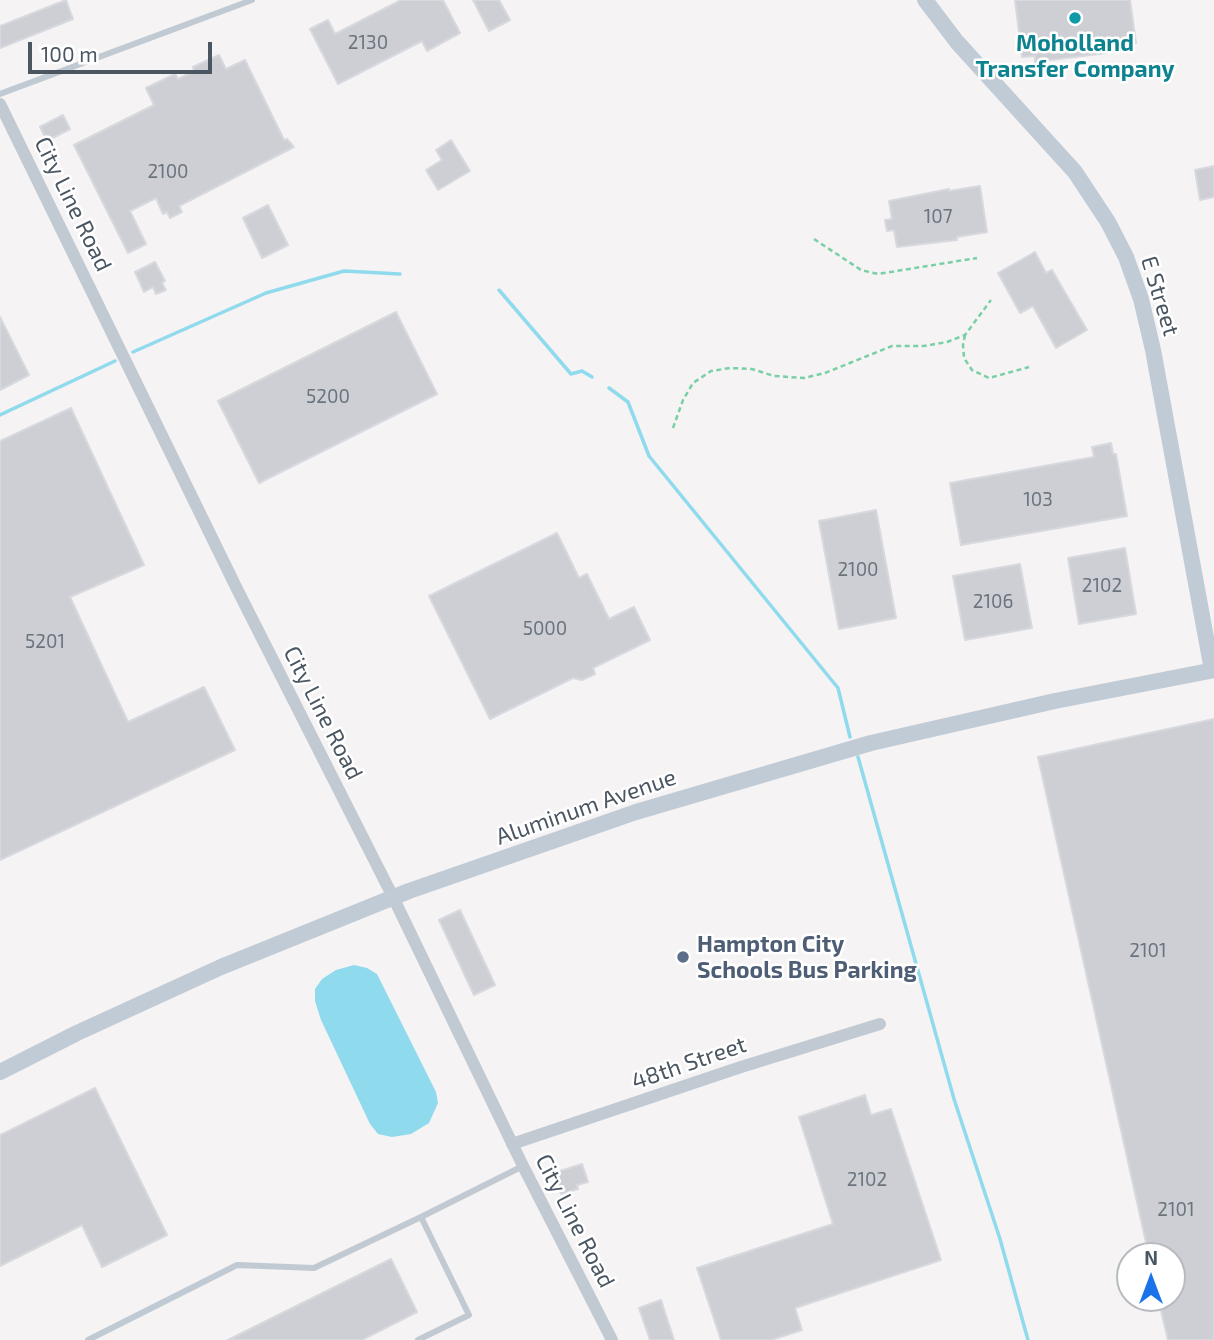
<!DOCTYPE html>
<html>
<head>
<meta charset="utf-8">
<style>
  body { margin:0 }
  #map { position:relative; width:1214px; height:1340px; overflow:hidden; background:#f5f3f3; font-family:"Exo 2",sans-serif }
  canvas { display:block }
  .north { position:absolute; left:1116px; top:1242px; width:70px; height:70px; box-sizing:border-box; background:#fff; border:2px solid #b7bbc0; border-radius:50%; rotate:0deg; font-size:19px; font-weight:700; line-height:28px; text-align:center; color:#4a5661 }
  .north::after { content:''; display:block; margin:auto; width:24px; height:32px; background:#1a73e8; clip-path:polygon(50% 0,100% 100%,50% 72%,0 100%) }
  .scale { position:absolute; left:28px; top:42px; width:184px; height:32px; box-sizing:border-box; border:4px solid #4a5661; border-top:0; padding-left:9px; font-size:21px; line-height:24px; white-space:nowrap; color:#4a5661; -webkit-text-stroke:5px #fff; paint-order:stroke }
</style>
</head>
<body>
<div id="map">
<canvas width="1214" height="1340"></canvas>
<div class="north">N</div>
<div class="scale">100 m</div>
</div>
<script>
const ctx = document.querySelector('canvas').getContext('2d');
ctx.lineJoin = 'round';
function paint(path, color) { ctx.fillStyle = color; ctx.fill(path, 'evenodd'); }
const toPath = rows => new Path2D(rows.map(r => 'M' + r).join(''));
function strokePath(path, color, width, dash) { ctx.strokeStyle = color; ctx.lineWidth = width; ctx.lineCap = dash ? 'butt' : 'round'; ctx.setLineDash(dash || []); ctx.stroke(path); }
function drawText(font, color, halo, rows, align = 'center') {
  ctx.font = font + ' "Exo 2",sans-serif'; ctx.lineWidth = 5; ctx.setLineDash([]); ctx.textBaseline = 'middle'; ctx.strokeStyle = halo; ctx.fillStyle = color; for (const [text, x, y, turn = 0] of rows) {
    ctx.save(); ctx.translate(x, y); ctx.rotate((+turn || 0) * Math.PI / 180); ctx.textAlign = isNaN(turn) ? turn : align; if (halo) ctx.strokeText(text, 0, 0); ctx.fillText(text, 0, 0); ctx.restore();
  }
}
paint(toPath([
  [354,965,367,968,377,974,436,1092,438,1103,429,1123,411,1134,392,1137,378,1134,370,1124,321,1020,315,1001,315,989,322,979,336,970]
]), '#90daee');
strokePath(toPath([
  [499,290,571,374,582,371,592,377],
  [133,352,266,293,344,271,400,274],
  [609,388,628,402,649,456,838,688,850,737],
  [0,415,115,361],
  [858,757,954,1099,1000,1239,1028,1340]
]), '#90daee', 3.5);
const building = toPath([
  [66,0,73,19,0,48,0,26,66,0],
  [401,0,443,0,460,33,427,51,422,41,338,84,310,29,328,20,335,34,401,0],
  [473,0,499,0,510,20,489,31,473,0],
  [1015,0,1130,0,1136,43,1106,47,1106,53,1035,62,1035,56,1022,57,1015,0],
  [219,55,226,69,245,60,284,140,287,139,294,147,179,206,182,212,170,218,167,212,163,214,156,198,130,211,146,244,128,253,74,145,154,105,146,88,175,74,178,79,194,71,193,67,219,55],
  [63,115,70,129,47,141,40,127,63,115],
  [451,140,470,171,438,190,426,170,442,160,436,150,451,140],
  [1214,166,1214,197,1200,200,1195,170,1214,166],
  [980,186,987,232,957,237,957,240,897,247,894,230,887,231,885,220,892,219,889,201,949,189,949,191,980,186],
  [268,205,288,245,262,258,243,218,268,205],
  [1035,252,1046,273,1052,270,1087,330,1056,348,1033,306,1020,313,998,273,1035,252],
  [155,262,165,281,162,283,166,290,156,294,153,287,144,292,135,272,155,262],
  [396,312,437,394,259,483,218,401,396,312],
  [0,317,29,375,0,390,0,317],
  [71,408,144,565,70,597,128,722,204,687,235,750,0,860,0,441,71,408],
  [1111,443,1113,454,1116,454,1127,516,961,545,950,483,1094,457,1092,447,1111,443],
  [876,510,896,618,839,629,819,521,876,510],
  [557,533,579,578,587,574,609,619,634,607,650,640,593,668,595,674,582,680,573,678,490,719,429,596,557,533],
  [1125,548,1136,614,1079,624,1068,558,1125,548],
  [1020,564,1032,628,965,640,953,576,1020,564],
  [1214,719,1214,1340,1168,1340,1158,1298,1172,1298,1172,1256,1149,1256,1038,757,1214,719],
  [460,910,495,985,474,995,439,920,460,910],
  [95,1088,167,1235,102,1267,82,1225,0,1266,0,1135,95,1088],
  [865,1095,871,1115,891,1109,941,1260,795,1308,802,1330,771,1340,721,1340,697,1268,833,1224,799,1117,865,1095],
  [582,1164,588,1182,577,1185,578,1189,561,1194,554,1173,582,1164],
  [391,1259,417,1312,362,1340,228,1340,391,1259],
  [661,1300,674,1340,650,1340,639,1308,661,1300]
]);
paint(building, '#cdcfd5');
strokePath(building, '#d7d9de', 2);
strokePath(toPath([
  [814,239,861,270,878,274,977,258],
  [965,335,963,345,964,358,972,370,989,378,1029,367],
  [673,428,683,400,693,383,711,371,730,368,752,369,774,376,804,378,825,373,892,346,924,346,947,342,965,335,991,300]
]), '#7ad0a6', 2.5, [5, 3.5]);
strokePath(toPath([
  [0,94,252,0],
  [421,1217,523,1166],
  [88,1340,237,1265,314,1268,421,1217,469,1315,418,1340]
]), '#c1cad2', 6);
strokePath(toPath([
  [0,104,237,589,393,897,523,1166,612,1340],
  [512,1144,741,1067,880,1024]
]), '#c1cad2', 12);
strokePath(toPath([
  [925,0,957,42,1075,172,1108,222,1126,257,1141,299,1153,350,1212,670],
  [0,1072,77,1033,221,967,409,891,636,812,871,743,1055,701,1214,670]
]), '#c1cbd6', 16);
for (const [x, y, r, color] of [
  [1075,18,7,"#0f9aa8"],
  [683,957,7,"#5c6f8a"]
]) { const dot = new Path2D(); dot.arc(x, y, r, 0, 2 * Math.PI); ctx.fillStyle = color; ctx.fill(dot); strokePath(dot, '#fff', 2.5); }
drawText('19px', '#6b747e', null, [
  ["2130",368,43],
  ["2100",168,172],
  ["107",938,217],
  ["5200",328,397],
  ["103",1038,500],
  ["2100",858,570],
  ["2102",1102,586],
  ["2106",993,602],
  ["5000",545,629],
  ["5201",45,642],
  ["2101",1148,951],
  ["2102",867,1180],
  ["2101",1176,1210]
]);
drawText('bold 23px', '#0d838f', '#fff', [
  ["Moholland",1075,43],
  ["Transfer Company",1075,69]
]);
drawText('23px', '#4a5661', '#fff', [
  ["City Line Road",73,204,64],
  ["E Street",1160,296,73],
  ["City Line Road",323,713,63],
  ["Aluminum Avenue",586,807,-19],
  ["48th Street",689,1063,-19],
  ["City Line Road",575,1221,63]
]);
drawText('bold 23px', '#4e5e75', '#fff', [
  ["Hampton City",697,944],
  ["Schools Bus Parking",697,970]
], 'left');
</script>
</body>
</html>
